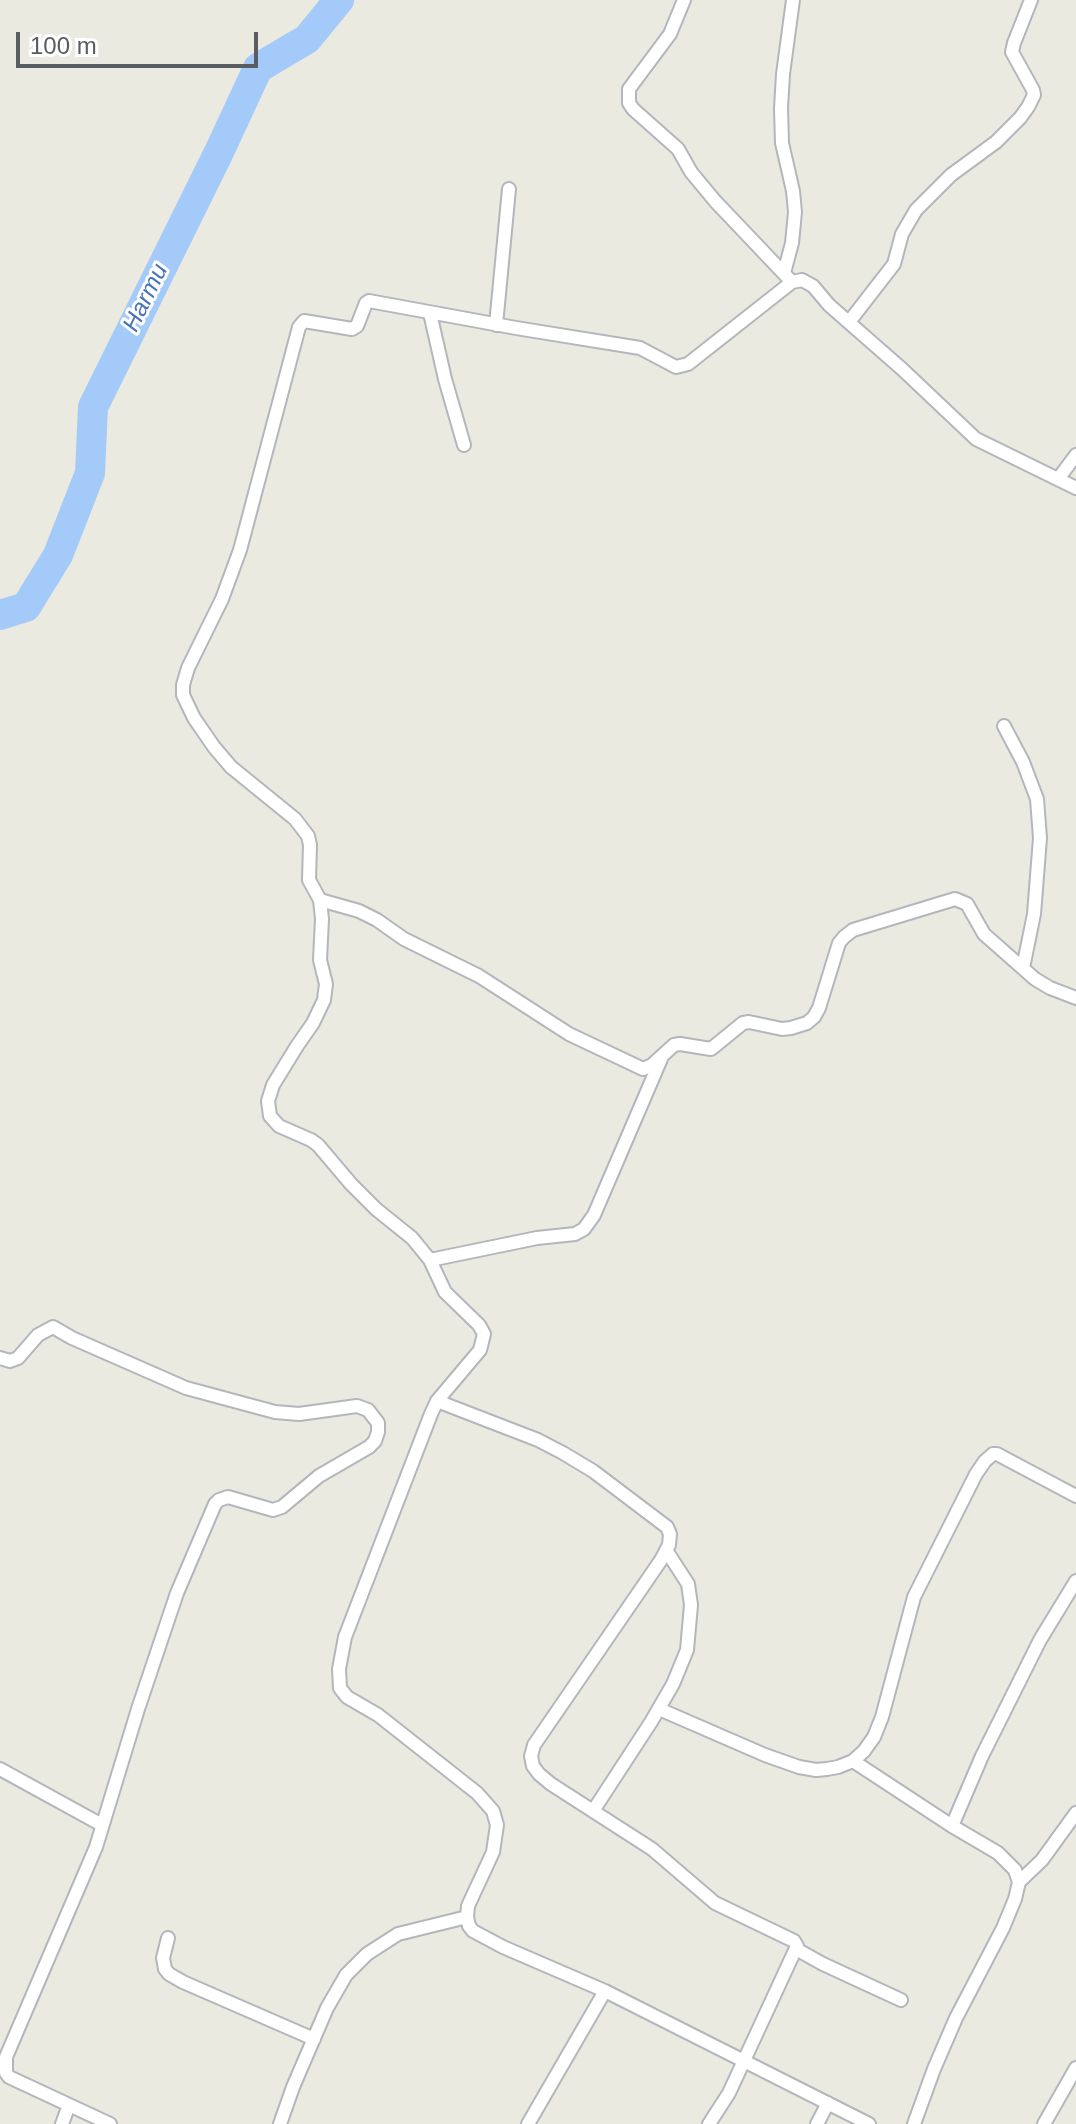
<!DOCTYPE html>
<html>
<head>
<meta charset="utf-8">
<style>
  body { margin:0 }
  #map { position:relative; width:1076px; height:2124px; overflow:hidden; background:#ebeae1; font-family:Arial,sans-serif }
  canvas { display:block }
  .scale { position:absolute; left:16px; top:32px; width:242px; height:36px; box-sizing:border-box; border:4px solid #595c61; border-top:0; padding-left:10px; font-size:24px; line-height:28px; white-space:nowrap; color:#595c61; -webkit-text-stroke:6px #fff; paint-order:stroke }
</style>
</head>
<body>
<div id="map">
<canvas width="1076" height="2124"></canvas>
<div class="scale">100 m</div>
</div>
<script>
const ctx = document.querySelector('canvas').getContext('2d');
ctx.lineJoin = 'round';
const toPath = rows => new Path2D(rows.map(r => 'M' + r).join(''));
function strokePath(path, color, width, dash) { ctx.strokeStyle = color; ctx.lineWidth = width; ctx.lineCap = dash ? 'butt' : 'round'; ctx.setLineDash(dash || []); ctx.stroke(path); }
function drawText(font, color, halo, rows, align = 'center') {
  ctx.font = font + ' Arial,sans-serif'; ctx.lineWidth = 6; ctx.setLineDash([]); ctx.textBaseline = 'middle'; ctx.strokeStyle = halo; ctx.fillStyle = color; for (const [text, x, y, turn = 0] of rows) {
    ctx.save(); ctx.translate(x, y); ctx.rotate((+turn || 0) * Math.PI / 180); ctx.textAlign = isNaN(turn) ? turn : align; if (halo) ctx.strokeText(text, 0, 0); ctx.fillText(text, 0, 0); ctx.restore();
  }
}
strokePath(toPath([
  [0,615,26,607,58,555,90,473,93,407,219,152,258,68,307,39,339,0]
]), '#a3caf9', 30);
const minor = toPath([
  [684,0,670,34,629,89,629,103,633,109,678,149,691,172,715,201,792,282],
  [784,273,792,243,795,212,793,191,782,143,781,108,783,74,793,0],
  [430,313,445,379,464,445],
  [849,322,894,264,902,234,916,210,951,175,996,142,1020,118,1028,107,1034,95,1033,90,1012,52,1014,43,1031,0],
  [496,325,509,189],
  [1058,479,1076,455],
  [1004,726,1023,762,1037,799,1040,838,1034,914,1023,968],
  [320,900,359,911,377,920,404,939,479,976,569,1034,643,1069,652,1065,674,1045,680,1044,711,1049,743,1023,749,1022,782,1029,791,1028,807,1023,814,1017,819,1008,839,943,844,937,853,930,955,899,967,904,984,934,1035,979,1050,988,1076,998],
  [430,1260,537,1238,575,1234,584,1229,594,1215,661,1059],
  [0,1358,10,1361,18,1358,38,1335,53,1327,72,1338,186,1388,275,1412,299,1414,357,1406,368,1410,378,1423,378,1432,375,1441,369,1447,319,1476,282,1507,273,1510,228,1497,219,1500,215,1504,177,1593,138,1709,96,1847,6,2057,6,2073,9,2077,110,2124],
  [437,1401,538,1440,563,1453,593,1471,667,1527,670,1534,669,1545,661,1560,534,1745,531,1756,533,1766,539,1774,551,1784,652,1849,715,1903,794,1941,797,1946,729,2093,709,2124],
  [659,1709,765,1755,799,1767,816,1770,827,1769,838,1767,853,1761,864,1751,874,1737,882,1717,914,1597,976,1474,985,1461,993,1454,997,1454,1076,1496],
  [853,1761,952,1826,998,1853,1015,1870,1019,1882,1015,1899,1003,1928,956,2018,934,2069,914,2124],
  [0,1769,102,1825],
  [593,1811,651,1722,673,1684,687,1650,691,1605,688,1584,666,1550],
  [952,1826,982,1756,1040,1640,1076,1581],
  [1019,1882,1042,1860,1076,1813],
  [168,1938,163,1958,165,1969,169,1974,183,1982,314,2039],
  [796,1949,823,1964,901,2000],
  [605,1991,503,1947,473,1931,469,1926,467,1917,468,1906,493,1852,497,1825,493,1811,477,1793,378,1715,347,1697,340,1688,339,1669,345,1637,431,1414,437,1401,480,1350,484,1334,479,1325,445,1292,430,1260,412,1238,376,1209,351,1184,318,1145,311,1140,279,1126,270,1116,268,1101,273,1085,297,1046,313,1023,324,1000,326,984,320,960,322,919,320,900,309,880,310,845,308,836,295,819,231,767,214,747,194,718,183,695,183,685,188,668,222,599,240,550,299,327,304,321,352,329,357,326,366,303,369,301,516,328,640,348,676,367,688,364,792,282,802,280,813,286,829,305,902,369,976,439,1076,488],
  [62,2124,69,2105],
  [280,2124,293,2087,327,2008,346,1975,367,1954,398,1934,467,1917],
  [528,2124,605,1991,869,2124],
  [817,2124,828,2103],
  [1044,2124,1076,2068]
]);
strokePath(minor, '#b3b6bb', 16);
strokePath(minor, '#fff', 12);
drawText('italic 24px', '#4873ba', '#fff', [
  ["Harmu",146,298,-64]
]);
</script>
</body>
</html>
